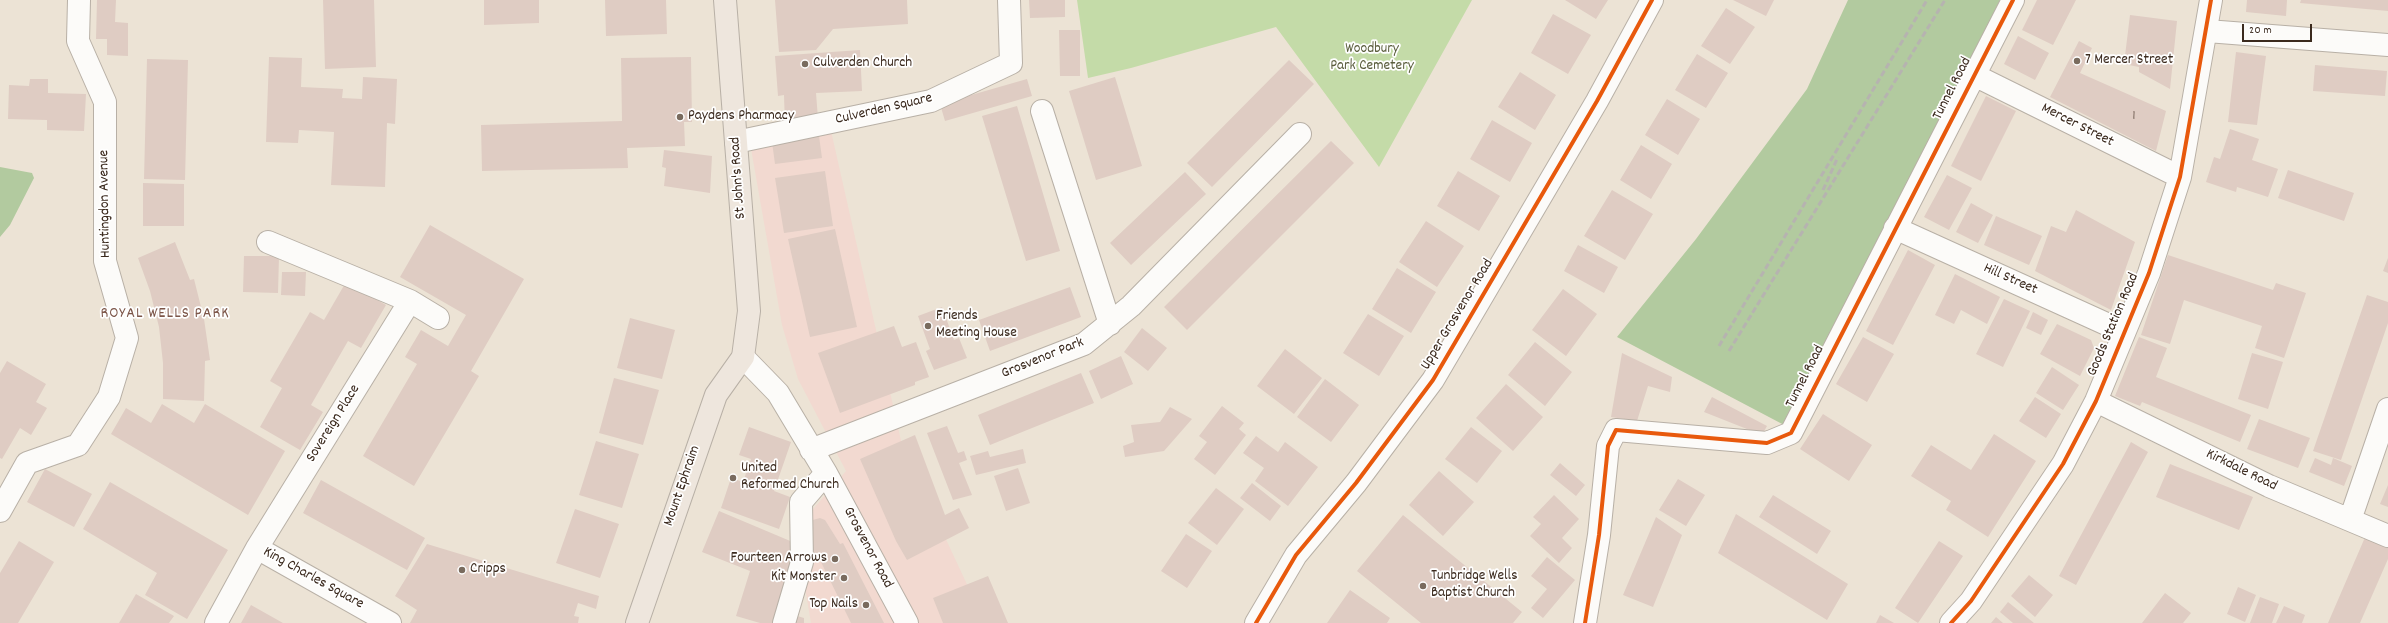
<!DOCTYPE html>
<html>
<head>
<meta charset="utf-8">
<style>
  body { margin:0 }
  #map { position:relative; width:2388px; height:623px; overflow:hidden; background:#ece3d5; font-family:Dekko,sans-serif }
  canvas { display:block }
  .scale { position:absolute; left:2242px; top:24px; width:70px; height:18px; box-sizing:border-box; border:2px solid #3b2a1e; border-top:0; padding-left:5px; font-size:12px; line-height:14px; white-space:nowrap; color:#3b2a1e; -webkit-text-stroke:3px #fff; paint-order:stroke }
</style>
</head>
<body>
<div id="map">
<canvas width="2388" height="623"></canvas>
<div class="scale">20 m</div>
</div>
<script>
const ctx = document.querySelector('canvas').getContext('2d');
ctx.lineJoin = 'round';
function paint(path, color) { ctx.fillStyle = color; ctx.fill(path, 'evenodd'); }
const toPath = rows => new Path2D(rows.map(r => 'M' + r).join(''));
function strokePath(path, color, width, dash) { ctx.strokeStyle = color; ctx.lineWidth = width; ctx.lineCap = dash ? 'butt' : 'round'; ctx.setLineDash(dash || []); ctx.stroke(path); }
function drawText(font, color, halo, rows, align = 'center') {
  ctx.font = font + ' Dekko,sans-serif'; ctx.lineWidth = 3.5; ctx.setLineDash([]); ctx.textBaseline = 'middle'; ctx.strokeStyle = halo; ctx.fillStyle = color; for (const [text, x, y, turn = 0] of rows) {
    ctx.save(); ctx.translate(x, y); ctx.rotate((+turn || 0) * Math.PI / 180); ctx.textAlign = isNaN(turn) ? turn : align; if (halo) ctx.strokeText(text, 0, 0); ctx.fillText(text, 0, 0); ctx.restore();
  }
}
paint(toPath([
  [829,122,902,445,985,623,811,623,795,530,846,471,798,379,782,325,750,143]
]), '#f2d9d0');
paint(toPath([
  [1077,0,1472,0,1379,167,1276,27,1131,68,1088,78]
]), '#c4dba8');
paint(toPath([
  [1848,0,2000,0,1967,70,1786,426,1617,337,1696,239,1807,89],
  [0,167,32,173,34,178,10,225,0,237]
]), '#b2ca9f');
paint(toPath([
  [97,0,116,0,115,22,128,23,128,56,107,55,107,39,96,39],
  [323,0,374,0,376,67,325,69],
  [484,0,539,0,539,23,484,25],
  [605,0,666,0,667,34,606,36],
  [775,0,907,0,908,24,833,29,816,50,779,52],
  [1029,0,1065,0,1065,17,1030,18],
  [1565,0,1608,0,1596,19],
  [1733,0,1774,0,1766,16],
  [2037,0,2076,0,2053,45,2022,30],
  [2247,0,2287,0,2286,16,2246,12],
  [2301,0,2388,0,2388,11,2300,3],
  [1726,8,1755,27,1730,64,1701,46],
  [1553,14,1591,35,1568,74,1531,53],
  [2130,15,2177,21,2170,89,2139,72,2139,67,2124,64],
  [1059,30,1080,30,1080,76,1060,76],
  [2018,36,2049,53,2035,80,2004,64],
  [2079,41,2092,48,2080,73,2166,111,2156,151,2050,97],
  [860,50,862,91,816,93,818,119,785,126,784,95,778,96,775,56],
  [2236,52,2266,56,2257,125,2228,122],
  [1697,54,1728,73,1706,108,1675,90],
  [269,57,302,58,301,87,343,89,342,98,362,99,363,77,397,79,395,124,387,123,385,187,331,185,334,132,299,130,298,143,266,142],
  [691,57,692,122,684,122,685,146,627,148,628,168,482,171,481,125,622,121,621,58],
  [147,59,188,60,185,180,144,179],
  [1289,60,1314,84,1212,187,1187,163],
  [2315,65,2387,71,2385,96,2313,91],
  [1520,72,1556,95,1535,130,1498,107],
  [1115,77,1142,166,1096,180,1069,91],
  [30,79,48,79,48,93,86,94,84,131,47,130,47,120,8,119,9,85,29,86],
  [1027,79,1032,96,945,121,940,104],
  [1986,96,2016,111,1981,181,1951,166],
  [1667,99,1700,119,1678,155,1645,135],
  [1017,106,1060,251,1026,261,982,116],
  [1492,120,1532,143,1510,182,1470,159],
  [2230,129,2259,139,2252,160,2278,169,2268,197,2237,187,2236,192,2206,182,2214,157,2220,159],
  [819,136,822,158,775,164,772,142],
  [1331,141,1354,163,1187,330,1164,307],
  [1641,145,1672,164,1651,199,1620,180],
  [664,150,712,156,710,193,664,186,666,168,662,167],
  [2288,170,2354,193,2344,221,2278,198],
  [825,171,833,226,784,233,775,178],
  [1458,171,1500,196,1479,231,1437,206],
  [1185,172,1206,194,1131,265,1110,243],
  [1947,175,1972,188,1949,230,1924,217],
  [143,183,184,184,184,226,143,226],
  [1612,190,1653,214,1625,260,1584,236],
  [1971,203,1993,215,1978,243,1956,232],
  [2076,210,2135,242,2111,310,2035,271,2051,226,2066,232],
  [1996,216,2042,236,2029,265,1984,245],
  [1426,221,1464,246,1437,287,1399,262],
  [430,225,524,279,471,371,479,376,414,486,363,456,417,364,405,357,421,330,448,346,466,315,400,277],
  [835,229,857,327,810,337,788,239],
  [175,242,190,280,194,279,204,319,210,360,205,361,204,401,163,399,163,363,159,327,150,291,138,258],
  [1578,245,1618,267,1604,293,1564,271],
  [1908,250,1935,265,1893,345,1866,331],
  [2168,255,2273,290,2276,283,2306,293,2284,358,2255,348,2262,326,2184,300,2170,344,2141,335],
  [244,256,279,256,278,293,243,292],
  [2388,258,2388,273,2383,271],
  [1397,268,1436,292,1411,333,1372,309],
  [282,272,306,272,305,296,281,295],
  [1955,274,2000,297,1987,324,1961,310,1954,324,1935,315],
  [346,282,386,305,361,348,348,341,311,405,323,412,300,450,260,427,282,388,270,381,310,312,324,320],
  [1070,287,1081,317,990,351,979,320],
  [1563,289,1597,314,1566,356,1532,330],
  [2367,295,2388,302,2388,323,2341,460,2313,451],
  [2004,299,2030,311,2003,367,1976,354],
  [942,307,954,340,959,338,967,358,934,370,926,351,930,349,918,316],
  [2033,312,2048,320,2041,335,2026,328],
  [1368,314,1404,336,1379,376,1343,353],
  [630,318,675,330,662,379,617,368],
  [2057,324,2091,340,2094,348,2080,376,2040,354],
  [894,326,902,347,916,342,929,377,915,382,915,385,840,413,818,353],
  [1142,328,1167,348,1148,371,1124,352],
  [1863,337,1894,354,1867,402,1836,384],
  [2139,337,2167,348,2156,377,2251,415,2240,442,2142,402,2140,406,2115,396],
  [1535,342,1572,372,1545,406,1508,375],
  [1285,349,1322,378,1294,414,1257,386],
  [1622,353,1672,377,1670,392,1648,386,1637,421,1611,417],
  [2252,353,2283,362,2268,409,2238,399],
  [1121,356,1133,384,1101,399,1089,371],
  [7,361,46,384,36,402,47,408,31,435,20,428,2,459,0,458,0,373],
  [2052,367,2079,385,2063,410,2036,393],
  [1081,373,1094,403,990,445,978,415],
  [614,378,659,390,643,445,599,433],
  [1325,379,1359,405,1331,442,1297,417],
  [1506,384,1543,417,1513,451,1476,418],
  [1712,397,1767,426,1762,435,1704,412],
  [2035,397,2061,414,2046,438,2019,421],
  [162,404,194,423,205,404,285,451,248,515,111,434,126,408,151,423],
  [1222,406,1244,423,1239,429,1246,435,1215,475,1194,459,1207,442,1199,436],
  [1170,407,1192,419,1164,451,1125,457,1123,446,1134,442,1131,425,1160,422],
  [1823,414,1872,445,1849,481,1800,449],
  [2259,419,2310,438,2298,468,2247,449],
  [947,426,958,453,964,451,967,460,959,463,972,495,953,500,927,433],
  [749,427,791,442,774,491,790,497,779,529,721,508,731,478,743,482,751,459,739,455],
  [1471,427,1502,451,1477,483,1445,459],
  [1994,434,2036,461,1988,537,1946,510,1951,501,1911,476,1931,445,1971,470],
  [915,435,945,515,959,508,969,528,907,560,896,541,860,459],
  [1256,436,1278,452,1285,442,1318,467,1288,506,1255,481,1264,468,1243,453],
  [596,441,639,454,622,508,579,495],
  [2131,442,2148,452,2076,585,2059,576],
  [1023,449,1026,463,976,475,970,456,988,451,990,457],
  [2315,458,2331,465,2333,458,2352,466,2344,486,2309,472],
  [1560,463,1585,485,1576,496,1550,475],
  [2170,464,2253,497,2239,530,2156,497],
  [1018,468,1030,503,1006,511,994,476],
  [45,469,92,494,74,527,27,502],
  [1439,471,1474,502,1443,536,1409,505],
  [1678,479,1705,495,1686,526,1659,510],
  [321,480,425,538,407,570,303,513],
  [110,482,228,550,187,619,145,595,157,573,83,529],
  [1252,483,1281,506,1270,521,1240,498],
  [2388,485,2388,507,2380,504],
  [1216,488,1244,509,1217,545,1188,523],
  [1554,495,1579,519,1562,538,1572,548,1559,563,1530,536,1541,524,1533,517],
  [1773,495,1831,531,1817,554,1759,517],
  [575,509,619,524,600,578,556,563],
  [719,511,795,543,777,623,760,623,736,616,750,571,702,552],
  [1736,514,1848,584,1827,620,1718,553],
  [1403,515,1522,612,1513,623,1421,623,1357,571],
  [1656,517,1682,535,1653,607,1623,595],
  [820,518,825,520,840,544,843,543,884,623,851,623,818,556,809,558,809,521],
  [1186,534,1212,551,1187,588,1161,571],
  [2366,535,2388,544,2388,559,2360,623,2328,623],
  [19,541,54,562,18,623,0,623,0,573],
  [1939,541,1963,556,1918,623,1895,608],
  [427,544,599,596,596,609,578,603,574,616,579,617,578,623,410,623,417,610,395,596],
  [1547,557,1575,580,1543,618,1531,608,1547,589,1531,576],
  [2029,575,2053,595,2035,617,2011,596],
  [988,576,1008,623,943,623,933,598],
  [2238,587,2256,595,2245,622,2227,614],
  [1350,590,1390,618,1387,623,1327,623],
  [2165,593,2191,613,2183,623,2142,623],
  [136,594,174,616,169,623,119,623],
  [2260,597,2279,604,2272,623,2250,623],
  [2008,602,2034,623,2013,623,2000,612],
  [251,605,283,623,241,623],
  [2284,606,2305,615,2302,623,2276,623],
  [794,615,804,618,804,623,792,623],
  [1880,615,1894,623,1876,623],
  [1996,617,2003,623,1991,623]
]), '#dfccc3');
const minor = toPath([
  [2207,31,2388,45],
  [1974,75,2180,177],
  [1042,111,1110,324],
  [736,142,931,101,1011,63,1009,0],
  [1895,228,2124,332],
  [410,301,438,318],
  [743,357,778,393,826,473,907,623],
  [2096,401,2269,486,2388,536],
  [811,450,1084,344,1131,306,1300,134],
  [0,511,27,463,78,445,109,397,127,338,105,261,105,102,78,41,79,0],
  [2350,520,2388,409],
  [257,548,390,623],
  [216,623,257,548,410,301,268,242],
  [784,623,802,562,801,502,826,473],
  [1256,623,1296,555,1356,483,1433,380,1597,101,1652,0],
  [1585,623,1599,535,1608,446,1616,430,1767,443,1791,433,2013,0],
  [1951,623,1971,601,2063,464,2096,401,2149,273,2180,177,2211,0]
]);
const highway = toPath([
  [637,623,716,395,743,357,749,311,725,0]
]);
strokePath(minor, '#b8b0a6', 24);
strokePath(highway, '#b8b0a6', 24);
strokePath(minor, '#fcfbf9', 22);
strokePath(highway, '#eee6dd', 22);
strokePath(toPath([
  [1823,190,1838,157],
  [1719,346,1927,0],
  [1729,351,1945,0]
]), '#b6b3b0', 3, [6, 3]);
strokePath(toPath([
  [1256,623,1296,555,1356,483,1433,380,1597,101,1652,0],
  [1585,623,1599,535,1608,446,1616,430,1767,443,1791,433,2013,0],
  [1951,623,1971,601,2063,464,2096,401,2149,273,2180,177,2211,0]
]), '#e8590c', 4);
for (const [x, y, r, color] of [
  [2077,61,4,"#796b5e"],
  [805,64,4,"#796b5e"],
  [680,117,4,"#796b5e"],
  [928,326,4,"#796b5e"],
  [733,478,4,"#796b5e"],
  [835,559,4,"#796b5e"],
  [462,570,4,"#796b5e"],
  [844,578,4,"#796b5e"],
  [1423,586,4,"#796b5e"],
  [866,605,4,"#796b5e"]
]) { const dot = new Path2D(); dot.arc(x, y, r, 0, 2 * Math.PI); ctx.fillStyle = color; ctx.fill(dot); strokePath(dot, '#fff', 1.5); }
drawText('13px', '#645247', null, [
  ["1",2134,117]
]);
drawText('15px', '#5a5d3d', '#fff', [
  ["Woodbury",1372,50],
  ["Park Cemetery",1372,67]
]);
drawText('15px', '#3b2a1e', '#fff', [
  ["7 Mercer Street",2085,61],
  ["Culverden Church",813,64],
  ["Paydens Pharmacy",688,117],
  ["Friends",936,317],
  ["Meeting House",936,334],
  ["United",741,469],
  ["Reformed Church",741,486],
  ["Fourteen Arrows",827,559,"right"],
  ["Cripps",470,570],
  ["Tunbridge Wells",1431,577],
  ["Baptist Church",1431,594],
  ["Kit Monster",836,578,"right"],
  ["Top Nails",858,605,"right"]
], 'left');
drawText('15px', '#3b2a1e', '#fff', [
  ["Tunnel Road",1953,89,-63],
  ["Culverden Square",884,110,-13],
  ["Mercer Street",2077,126,27],
  ["St John's Road",739,178,-94],
  ["Huntingdon Avenue",106,204,-91],
  ["Hill Street",2010,280,24],
  ["Upper Grosvenor Road",1458,315,-59],
  ["Goods Station Road",2114,325,-67],
  ["Grosvenor Park",1043,359,-22],
  ["Tunnel Road",1806,377,-63],
  ["Sovereign Place",334,424,-58],
  ["Kirkdale Road",2241,471,26],
  ["Mount Ephraim",683,486,-71],
  ["Grosvenor Road",867,548,62],
  ["King Charles Square",313,579,29]
]);
ctx.letterSpacing = '1px';
drawText('16px', '#7c5548', '#fff', [
  ["ROYAL WELLS PARK",165,315]
]);
ctx.letterSpacing = '0px';
</script>
</body>
</html>
